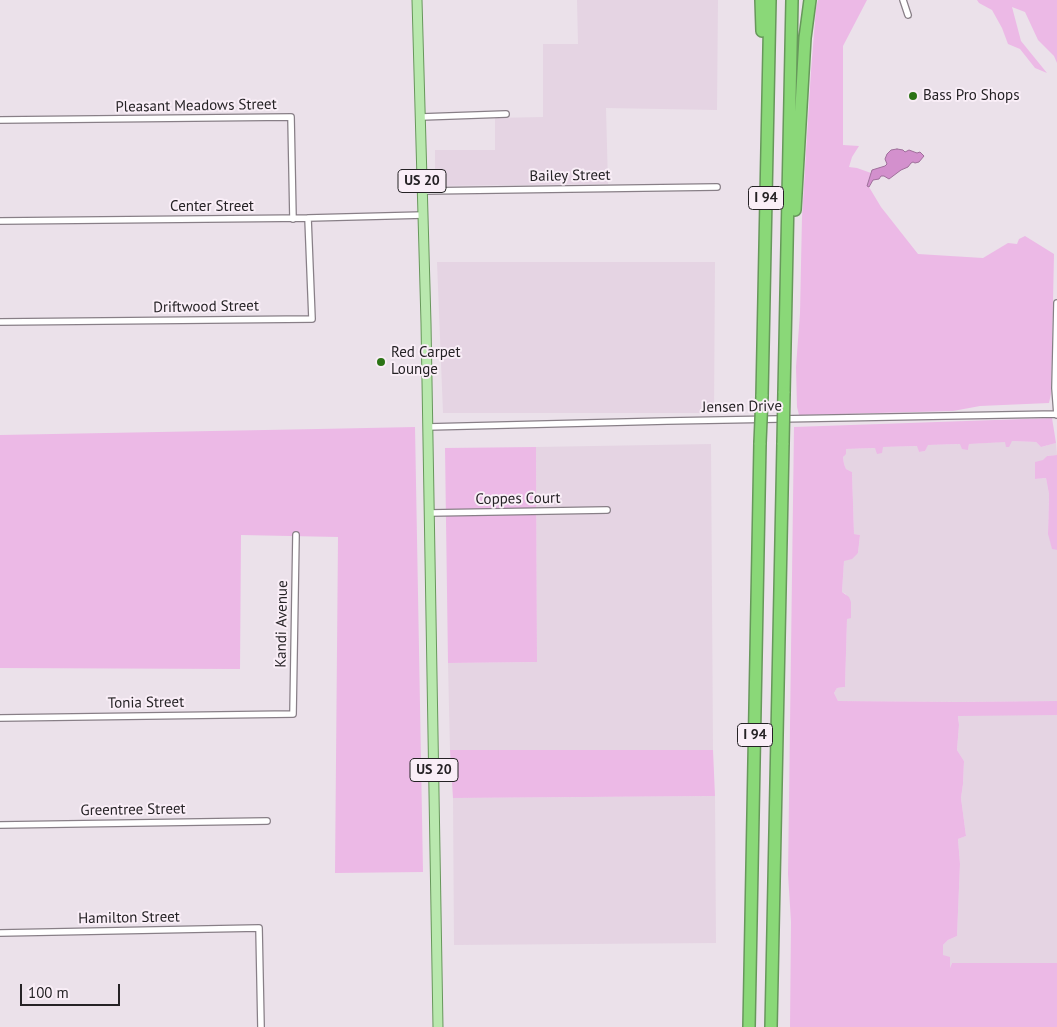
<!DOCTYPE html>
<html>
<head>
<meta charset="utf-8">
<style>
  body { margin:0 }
  #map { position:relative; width:1057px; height:1027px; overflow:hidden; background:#ebe1ea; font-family:"PT Sans",sans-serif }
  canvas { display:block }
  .scale { position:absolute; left:20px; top:984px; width:100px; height:22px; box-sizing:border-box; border:2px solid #252225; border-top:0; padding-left:6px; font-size:15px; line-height:18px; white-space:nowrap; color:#252225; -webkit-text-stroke:4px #f9eef7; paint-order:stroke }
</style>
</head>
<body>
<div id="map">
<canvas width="1057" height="1027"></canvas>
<div class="scale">100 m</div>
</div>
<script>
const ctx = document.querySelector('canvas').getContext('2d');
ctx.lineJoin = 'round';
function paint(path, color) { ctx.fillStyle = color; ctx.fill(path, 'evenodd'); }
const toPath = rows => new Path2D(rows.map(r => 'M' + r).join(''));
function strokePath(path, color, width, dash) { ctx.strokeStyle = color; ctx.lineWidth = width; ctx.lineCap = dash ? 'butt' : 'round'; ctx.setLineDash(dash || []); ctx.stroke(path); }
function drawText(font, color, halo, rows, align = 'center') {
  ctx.font = font + ' "PT Sans",sans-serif'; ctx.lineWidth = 4; ctx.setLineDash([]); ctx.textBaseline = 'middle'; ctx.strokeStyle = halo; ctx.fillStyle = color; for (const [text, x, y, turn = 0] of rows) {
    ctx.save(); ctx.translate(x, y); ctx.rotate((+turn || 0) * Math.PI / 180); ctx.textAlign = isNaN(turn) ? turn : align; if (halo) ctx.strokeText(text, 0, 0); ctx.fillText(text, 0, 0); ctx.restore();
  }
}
paint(toPath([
  [577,0,718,0,717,110,606,108,608,184,435,186,435,150,495,150,495,118,543,117,543,44,578,44],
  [437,262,715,262,714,413,443,413],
  [1012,441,1036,442,1041,447,1056,443,1057,455,1047,456,1035,479,1046,478,1049,494,1048,528,1052,548,1057,550,1057,701,960,702,838,701,834,693,837,688,845,687,847,618,851,618,846,594,842,592,844,560,858,553,860,535,854,534,852,472,846,469,844,464,843,457,846,449,875,448,882,453,882,447,918,446,919,452,925,451,927,445,961,444,968,450,969,444],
  [711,444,713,750,450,750,448,663,537,662,536,447],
  [958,715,1057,715,1057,963,952,963,949,970,943,955,943,945,948,940,957,936,960,864,958,839,966,836,961,798,963,784,964,761,957,750,959,725],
  [715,796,716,943,454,945,453,798]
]), '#e5d4e3');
paint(toPath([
  [818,0,867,0,843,46,843,145,859,146,852,157,849,167,857,168,871,173,867,186,869,187,881,207,918,254,983,258,1008,243,1017,244,1019,239,1025,236,1054,254,1051,394,1049,403,980,406,953,411,799,415,797,407,796,367,800,313,802,217,811,71,816,8],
  [977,0,1057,0,1057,63,1054,56,1038,40,1025,12,1012,7,1021,41,1047,73,1035,68,1020,49,1008,44,1002,28,992,10,979,3],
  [1052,418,1056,443,1041,447,1036,442,1012,441,1009,447,1006,447,1005,442,969,444,968,450,962,449,960,444,928,445,925,451,919,452,917,446,883,447,882,453,877,454,875,448,846,449,846,454,843,457,844,464,846,469,852,472,854,534,860,535,858,553,852,559,844,561,842,592,849,597,851,602,851,618,847,619,845,687,837,688,834,693,838,701,960,702,1057,701,1057,715,958,716,959,725,957,750,964,761,963,784,961,798,966,836,958,839,960,864,957,936,948,940,943,945,943,955,950,957,950,968,952,963,1057,963,1057,1027,790,1027,791,922,788,874,794,427],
  [415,427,423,872,335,873,338,537,241,535,240,669,0,668,0,435,318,429],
  [536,447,537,662,448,663,445,448],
  [1057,455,1057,550,1052,549,1048,534,1049,494,1046,478,1035,479,1035,462,1043,460,1047,456],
  [450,750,713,750,715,796,453,798]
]), '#ecb9e6');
const water = toPath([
  [897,149,903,150,905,152,909,150,917,153,920,152,924,156,919,162,915,163,913,162,911,163,908,167,901,170,889,179,884,176,881,176,879,179,873,180,869,187,867,186,872,170,885,166,887,164,885,159,887,154,891,150,897,149]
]);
paint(water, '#d390cd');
strokePath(water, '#9f6f9b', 1);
const street = toPath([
  [903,0,908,15],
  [421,117,506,114],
  [0,120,291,117,293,219],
  [423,191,717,187],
  [0,221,308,218,424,215],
  [1057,303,1055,388,1057,415],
  [0,322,312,319,308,218],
  [427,427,667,421,1057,414],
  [429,513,607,510],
  [0,718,293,714,296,535],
  [0,825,267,821],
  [0,933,259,928,261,1027]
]);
const primary = toPath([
  [417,0,426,323,438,1027]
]);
const highway = toPath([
  [761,0,762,31],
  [795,210,805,38,810,0],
  [784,393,792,0],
  [762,396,770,0],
  [749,1027,760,443],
  [771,1027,783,443]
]);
strokePath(street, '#887f87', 8);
strokePath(primary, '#67985b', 11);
strokePath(highway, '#67985b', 14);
strokePath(street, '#fff', 5.5);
strokePath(primary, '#b9e8ae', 9);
strokePath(highway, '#8ad878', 11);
const highwayBridge = toPath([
  [760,443,762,396],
  [783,443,784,393]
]);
strokePath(highwayBridge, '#67985b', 14, []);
strokePath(highwayBridge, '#8ad878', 11);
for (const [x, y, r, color] of [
  [913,96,5,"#2b7315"],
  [381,362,5,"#2b7315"]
]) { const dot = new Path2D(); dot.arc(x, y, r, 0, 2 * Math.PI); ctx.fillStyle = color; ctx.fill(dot); strokePath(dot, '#f9eef7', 2); }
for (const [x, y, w] of [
  [422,181,48],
  [766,198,35],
  [755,735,35],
  [434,770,48]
]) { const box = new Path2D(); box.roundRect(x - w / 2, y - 11.5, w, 23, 4); ctx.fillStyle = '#f9eef7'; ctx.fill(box); strokePath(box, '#252225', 1); }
drawText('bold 14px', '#252225', null, [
  ["US 20",422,181],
  ["I 94",766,198],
  ["I 94",755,735],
  ["US 20",434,770]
]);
drawText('15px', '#252225', '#f9eef7', [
  ["Bass Pro Shops",923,96],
  ["Red Carpet",391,353],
  ["Lounge",391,370]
], 'left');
drawText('15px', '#252225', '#f9eef7', [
  ["Pleasant Meadows Street",196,106,-1],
  ["Bailey Street",570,176,-1],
  ["Center Street",212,207],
  ["Driftwood Street",206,307,-1],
  ["Jensen Drive",742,407,-1],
  ["Coppes Court",518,499,-1],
  ["Kandi Avenue",282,624,-89],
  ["Tonia Street",146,703,-1],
  ["Greentree Street",133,810,-1],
  ["Hamilton Street",129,918,-1]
]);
</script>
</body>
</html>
